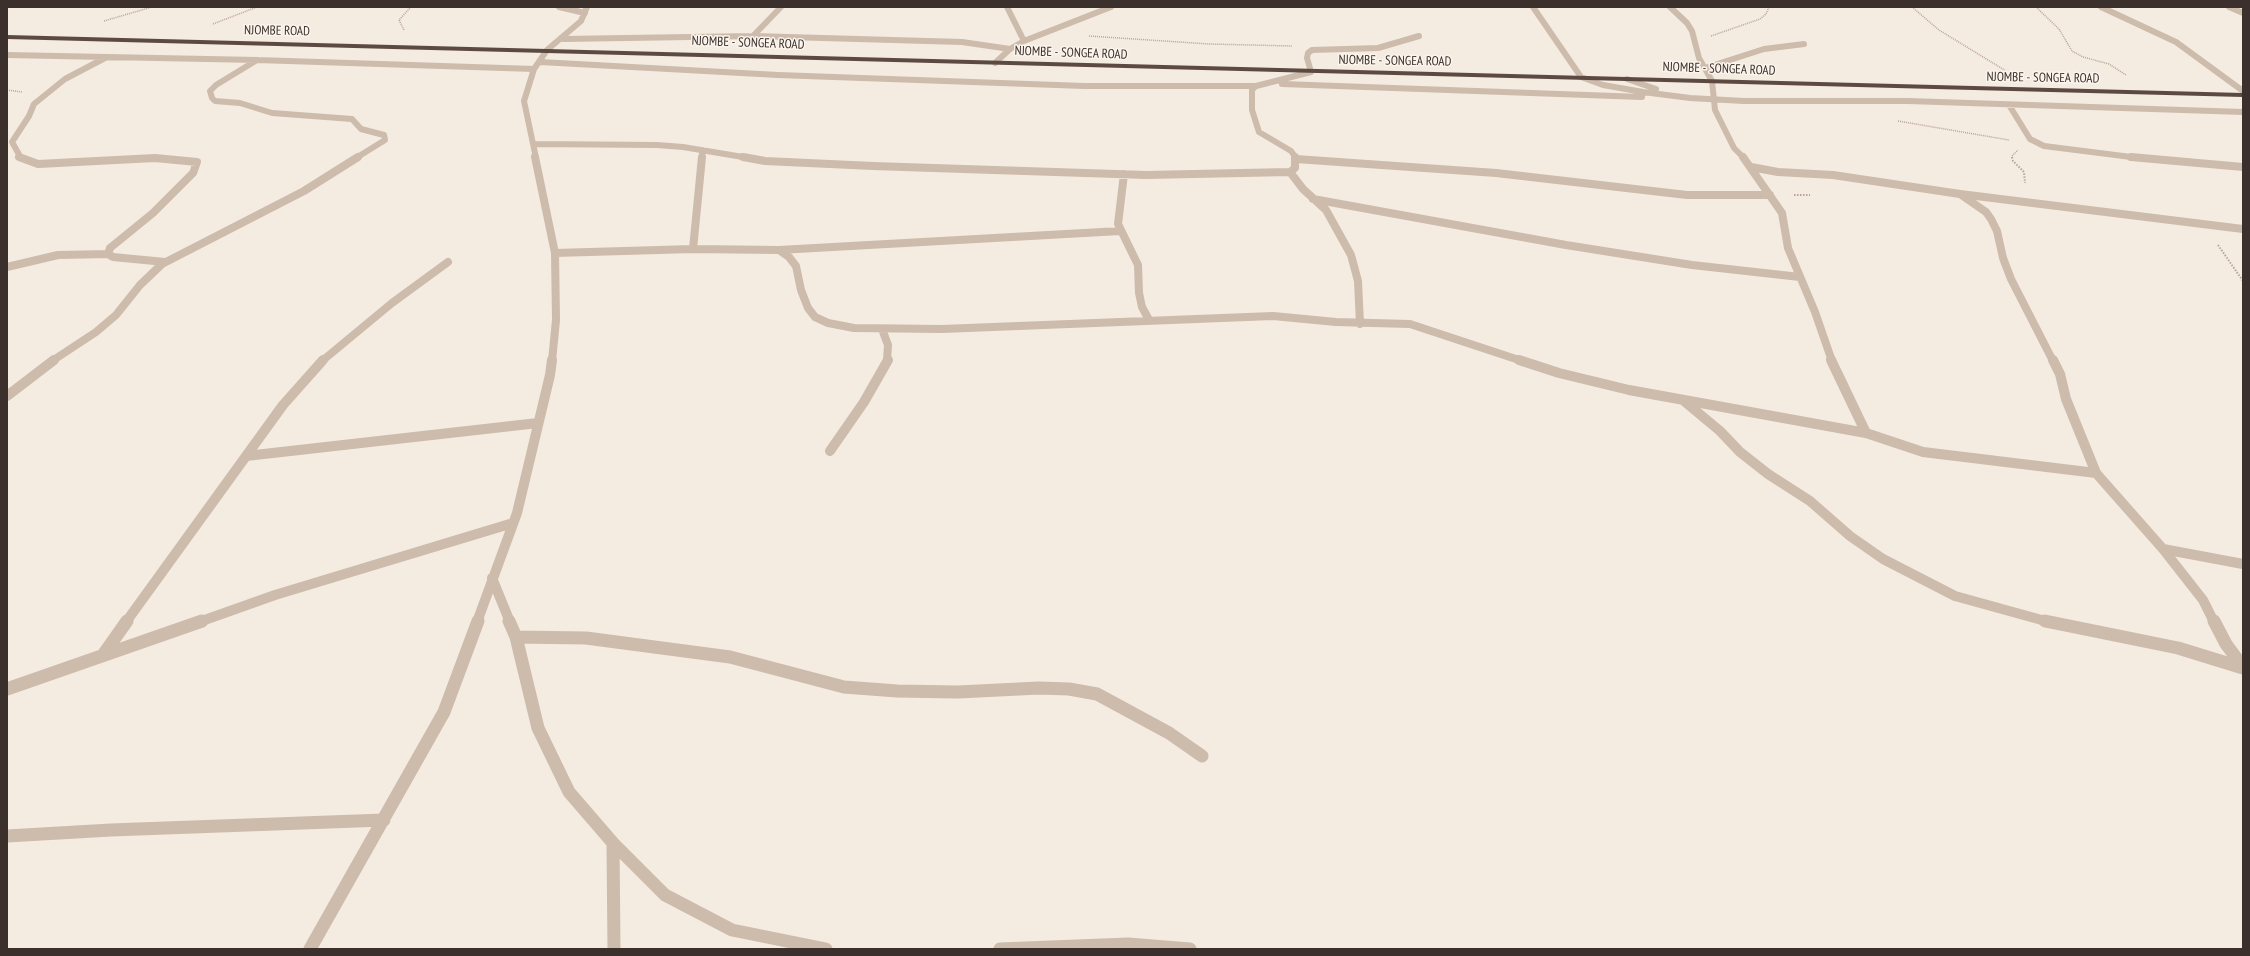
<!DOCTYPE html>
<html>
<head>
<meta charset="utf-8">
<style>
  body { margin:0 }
  #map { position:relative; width:2250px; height:956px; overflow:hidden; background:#f4ebe1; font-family:"PT Sans Narrow",sans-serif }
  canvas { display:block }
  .frame { position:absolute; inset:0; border:8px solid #3b302b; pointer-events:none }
</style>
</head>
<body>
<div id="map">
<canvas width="2250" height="956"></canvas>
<div class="frame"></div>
</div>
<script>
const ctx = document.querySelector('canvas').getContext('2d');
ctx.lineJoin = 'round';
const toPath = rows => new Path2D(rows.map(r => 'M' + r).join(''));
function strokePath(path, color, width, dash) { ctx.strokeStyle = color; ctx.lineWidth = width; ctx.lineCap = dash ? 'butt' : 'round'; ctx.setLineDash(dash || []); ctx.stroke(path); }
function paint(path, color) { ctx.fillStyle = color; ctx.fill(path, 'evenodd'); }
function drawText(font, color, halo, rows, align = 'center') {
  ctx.font = font + ' "PT Sans Narrow",sans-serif'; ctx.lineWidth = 3; ctx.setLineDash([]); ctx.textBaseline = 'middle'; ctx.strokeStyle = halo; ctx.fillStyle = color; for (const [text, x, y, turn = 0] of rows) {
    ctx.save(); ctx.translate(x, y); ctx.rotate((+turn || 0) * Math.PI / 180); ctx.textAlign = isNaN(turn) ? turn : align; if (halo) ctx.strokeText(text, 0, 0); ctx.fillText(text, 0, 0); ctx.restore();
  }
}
strokePath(toPath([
  [1912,7,1939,30,2006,71],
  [2036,7,2059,29,2072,51,2083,57,2109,64,2126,75],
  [104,21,152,7],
  [213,24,257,7],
  [404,30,399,20,411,7],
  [1089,36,1209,44,1292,46],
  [1711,36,1760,19,1766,14,1769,7],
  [7,90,22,92],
  [1898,121,2009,140],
  [2012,158,2012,156,2018,150]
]), '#b9a596', 1.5, [1, 1]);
strokePath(toPath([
  [2012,157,2013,161,2024,172,2025,183],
  [1794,195,1810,195],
  [2218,245,2243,281]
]), '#b9a596', 2, [1.5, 1.5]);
strokePath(toPath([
  [559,7,585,13],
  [1007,7,1024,41],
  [1533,7,1581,77,1603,85,1643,92,1690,98,1744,101,1908,101,2243,112],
  [1670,7,1687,23,1692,31,1699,58,1712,81,1715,110,1734,148,1744,158],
  [2101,7,2176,42,2243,91],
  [2229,7,2243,13],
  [753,36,781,7],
  [563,39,753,36,962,42,1010,49],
  [7,55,257,60,534,69],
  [257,60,216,85,210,91,212,98,215,101,240,103,272,113,352,119,361,129,384,135,385,140,356,158],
  [540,62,778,75,1084,86,1256,86],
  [995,63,1010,49,1024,41,1111,7],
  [1705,68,1764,49,1804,44],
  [1627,79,1656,89],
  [1282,84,1642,97],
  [2009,105,2030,139,2044,146,2139,158],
  [534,144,657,145,683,147,749,158],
  [702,150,702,158],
  [21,158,12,142,29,116,34,104,65,79,105,58],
  [151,158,159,158],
  [536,158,524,101,534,69,547,50,581,21,587,7],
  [1296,158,1291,151,1259,132,1252,110,1252,90,1256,86,1311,72,1307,58,1308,53,1312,50,1378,48,1419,36]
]), '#cdbbac', 6);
strokePath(toPath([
  [19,157,38,164,155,158,197,162,193,173,153,213,110,248,108,254,113,257,165,262],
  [535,157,555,253,556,320,552,361],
  [743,157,765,161,873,166,1146,175,1290,172],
  [1295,157,1295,168,1290,172,1303,189,1326,210,1351,255,1358,281,1360,324],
  [1743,157,1782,213,1788,248,1815,312,1832,361],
  [2131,157,2243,167],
  [1296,159,1496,173,1687,195,1770,195],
  [1751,167,1778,172,1833,175,1960,194,2243,229],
  [1124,174,1118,224,1138,265,1139,293,1142,307,1149,320],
  [1960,194,1986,212,1991,219,1997,231,2003,258,2011,279,2053,361],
  [1313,199,1566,245,1692,265,1800,277],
  [693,249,702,157],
  [779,250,1120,231],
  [555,253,693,249,779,250,789,257,796,266,801,290,808,308,815,317,828,323,854,328,942,329,1273,316,1336,322,1410,324,1522,361],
  [7,267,58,255,108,254],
  [882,329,888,345,887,361],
  [52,361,96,332,116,315,140,285,162,264,304,191,358,157],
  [322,361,392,303,448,262]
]), '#cdbbac', 8);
strokePath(toPath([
  [1519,360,1559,373,1629,390,1866,433,1923,452,2096,473],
  [1831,360,1866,433],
  [2053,360,2060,374,2066,399,2096,473,2163,549,2203,600,2214,622],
  [7,396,54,360],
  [1684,401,1720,431,1740,452,1768,474,1810,501,1850,536,1883,559,1955,596,2049,622],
  [830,451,864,402,888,360],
  [246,456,538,423],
  [2163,549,2243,564],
  [492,578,510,622],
  [126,622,283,405,323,360],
  [199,622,275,595,513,523],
  [477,622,517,513,550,375,552,360]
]), '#cdbbac', 10);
strokePath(toPath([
  [509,621,516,637,538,728,569,792,613,843,665,895,732,930,826,949],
  [2045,621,2178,648,2243,668],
  [2214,621,2226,644,2243,667],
  [516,637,586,638,730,657,844,687,897,691,958,692,1039,688,1069,689,1097,694,1169,733,1202,756],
  [103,655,127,621],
  [7,689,202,621],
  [7,836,111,830,384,820],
  [613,843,614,949],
  [310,949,444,712,478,621],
  [1000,949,1128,944,1190,949]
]), '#cdbbac', 13);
paint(toPath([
  [7,35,2243,93,2243,97,7,39,7,35]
]), '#5c4a42');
drawText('13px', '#3b302b', '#fbf5ee', [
  ["NJOMBE ROAD",277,31,1],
  ["NJOMBE - SONGEA ROAD",748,43,2],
  ["NJOMBE - SONGEA ROAD",1071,53,2],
  ["NJOMBE - SONGEA ROAD",1395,61,1],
  ["NJOMBE - SONGEA ROAD",1719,69,2],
  ["NJOMBE - SONGEA ROAD",2043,78,1]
]);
</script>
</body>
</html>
